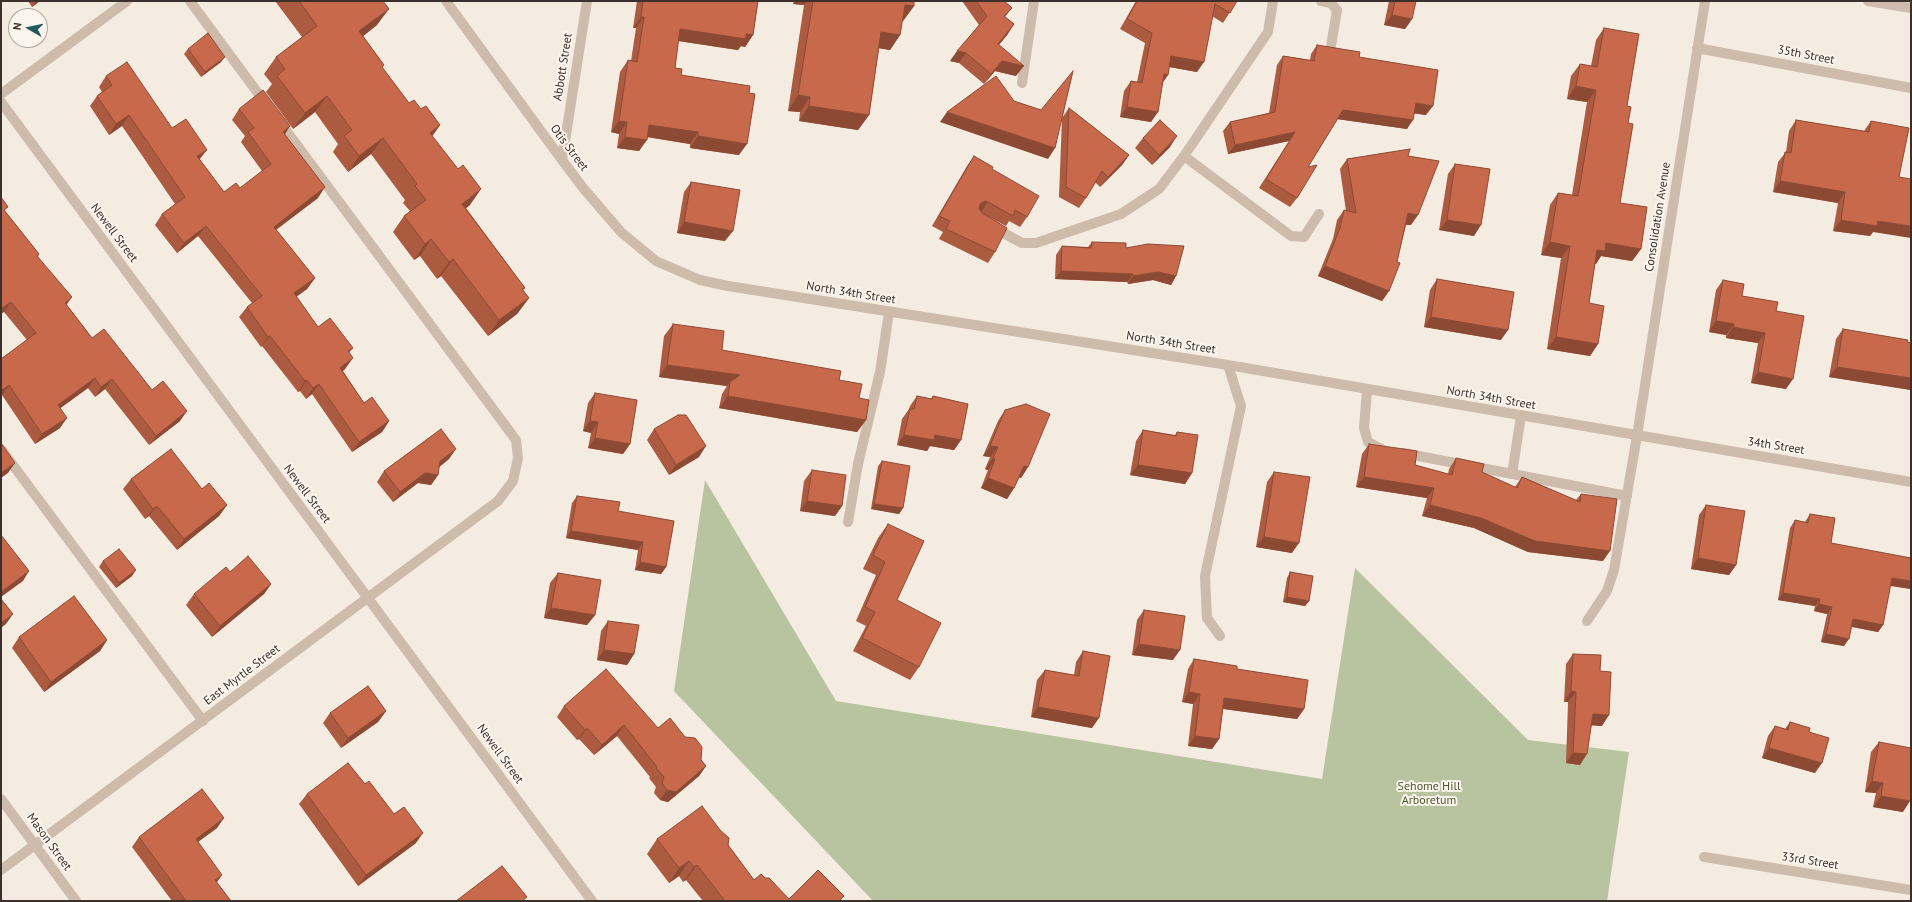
<!DOCTYPE html>
<html>
<head>
<meta charset="utf-8">
<style>
  body { margin:0 }
  #map { position:relative; width:1912px; height:902px; overflow:hidden; background:#f4ebe1; font-family:"PT Sans",sans-serif }
  canvas { display:block }
  .frame { position:absolute; inset:0; border:2px solid #3b302b; pointer-events:none }
  .north { position:absolute; left:8px; top:8px; width:40px; height:40px; box-sizing:border-box; background:#fbf5ee; border:1px solid #aea6a0; border-radius:50%; rotate:279deg; font-size:11px; font-weight:700; line-height:16px; text-align:center; color:#3b302b }
  .north::after { content:''; display:block; margin:auto; width:14px; height:18px; background:#1f5a5e; clip-path:polygon(50% 0,100% 100%,50% 72%,0 100%) }
</style>
</head>
<body>
<div id="map">
<canvas width="1912" height="902"></canvas>
<div class="frame"></div>
<div class="north">N</div>
</div>
<script>
const ctx = document.querySelector('canvas').getContext('2d');
ctx.lineJoin = 'round';
function paint(path, color) { ctx.fillStyle = color; ctx.fill(path, 'evenodd'); }
const toPath = rows => new Path2D(rows.map(r => 'M' + r).join(''));
function strokePath(path, color, width, dash) { ctx.strokeStyle = color; ctx.lineWidth = width; ctx.lineCap = dash ? 'butt' : 'round'; ctx.setLineDash(dash || []); ctx.stroke(path); }
function drawText(font, color, halo, rows, align = 'center') {
  ctx.font = font + ' "PT Sans",sans-serif'; ctx.lineWidth = 4; ctx.setLineDash([]); ctx.textBaseline = 'middle'; ctx.strokeStyle = halo; ctx.fillStyle = color; for (const [text, x, y, turn = 0] of rows) {
    ctx.save(); ctx.translate(x, y); ctx.rotate((+turn || 0) * Math.PI / 180); ctx.textAlign = isNaN(turn) ? turn : align; if (halo) ctx.strokeText(text, 0, 0); ctx.fillText(text, 0, 0); ctx.restore();
  }
}
paint(toPath([
  [705,480,836,701,1322,779,1355,568,1528,740,1629,752,1607,901,873,901,674,691]
]), '#b8c4a0');
strokePath(toPath([
  [190,1,266,104],
  [1321,1,1331,3,1337,10,1330,52],
  [1868,1,1911,8],
  [1022,83,1034,1],
  [279,121,516,440,518,458,513,481,498,501],
  [1184,156,1291,236,1304,237,1319,214],
  [994,228,1022,243,1036,243,1121,214,1159,189,1184,156,1268,32,1273,1],
  [1367,390,1364,428,1368,442,1383,450],
  [1,449,203,721],
  [1403,453,1627,496],
  [1512,474,1521,416],
  [848,522,858,464,880,372,889,312],
  [1587,621,1607,591,1614,570,1637,436],
  [1220,636,1207,618,1205,576,1241,406,1228,365]
]), '#cdbbac', 10);
strokePath(toPath([
  [446,1,562,160,584,189,621,232,656,261,700,280,728,286,1228,365,1911,482],
  [1697,48,1911,88],
  [1,94,127,1],
  [1,102,592,901],
  [562,160,587,1],
  [1637,436,1705,1],
  [1,799,76,901],
  [1704,857,1911,890],
  [1,870,498,501]
]), '#cdbbac', 10);
paint(toPath([
  [28,1,40,1,32,7],
  [275,1,383,1,377,25,363,36,384,65,382,68,409,103,421,109,440,125,432,136,470,205,466,208,525,288,523,290,529,298,517,314,488,336,441,276,437,279,420,256,414,260,393,232,404,216,410,211,403,203,405,200,371,154,348,172,333,152,338,144,315,112,293,129,266,92,272,84,264,74,276,57,302,37],
  [637,1,758,1,753,35,745,47,741,46,738,50,678,41,675,68,681,75,739,155,690,148,690,144,647,137,639,151,617,148,619,134,611,132,620,72,628,60,631,61,636,28,633,28],
  [794,1,914,1,914,6,903,21,902,21,900,35,890,50,879,48,869,115,858,130,799,121,800,112,788,111,804,5,793,4],
  [962,1,1004,1,1012,8,1005,17,1014,24,1007,35,999,45,1016,76,995,71,984,84,959,63,950,61,979,25],
  [1136,1,1237,1,1223,23,1212,16,1197,72,1169,67,1168,75,1163,82,1151,122,1120,117,1124,91,1131,81,1137,82,1145,43,1120,29],
  [1389,1,1416,1,1412,19,1405,29,1384,25],
  [1604,28,1627,106,1628,123,1620,203,1641,249,1632,261,1601,256,1596,264,1595,263,1589,303,1598,344,1590,356,1547,349,1561,258,1541,255,1550,205,1558,193,1572,195,1587,102,1567,99,1571,76,1580,64,1591,66,1596,40],
  [1317,45,1359,57,1426,115,1414,113,1407,129,1337,119,1308,167,1297,198,1290,207,1259,188,1289,141,1228,154,1223,131,1230,122,1269,113,1277,65,1283,56,1310,60,1311,54],
  [188,49,221,62,201,77,184,54],
  [106,76,172,128,200,160,224,192,240,188,262,171,241,142,245,136,232,120,239,109,290,126,285,134,318,198,276,230,315,278,307,289,296,297,318,327,353,348,349,353,345,369,343,371,364,403,389,421,382,432,352,452,312,394,306,399,300,391,298,392,262,346,261,347,239,317,247,307,252,303,198,236,177,253,155,225,162,214,175,204,122,126,109,135,90,106,97,96,102,92,99,87],
  [1069,108,1129,155,1122,165,1100,187,1095,182,1086,198,1079,208,1059,197,1062,118],
  [1796,120,1864,131,1871,121,1873,232,1870,236,1833,231,1838,203,1773,192,1778,162,1786,152,1789,131],
  [1143,138,1170,147,1152,165,1135,148],
  [974,156,992,169,1027,217,1020,227,1009,221,1006,226,981,213,995,252,988,263,939,239,943,232,932,226,967,166],
  [1408,156,1411,225,1406,225,1389,291,1382,301,1318,276,1333,239,1337,220,1344,210,1346,211,1340,169,1347,159],
  [1455,164,1474,236,1439,230,1448,174],
  [691,182,725,241,677,233,684,192],
  [5,211,39,254,38,257,67,305,92,338,152,390,180,421,149,445,105,389,95,397,88,388,60,408,60,428,35,444,2,395,1,359,27,340,4,312],
  [1092,242,1126,248,1176,276,1171,285,1153,280,1128,284,1127,282,1055,279,1056,255,1062,246,1088,247],
  [1437,279,1501,340,1424,327,1430,290],
  [1723,280,1742,296,1776,311,1786,389,1751,383,1758,343,1726,338,1726,335,1709,332,1716,290],
  [673,324,722,350,839,380,859,398,866,420,857,432,719,408,722,394,727,386,659,377,664,336],
  [1843,329,1911,343,1911,390,1829,377,1836,339],
  [595,393,630,444,623,454,588,448,591,433,583,431,588,403],
  [917,396,931,399,933,396,961,440,954,450,930,446,927,451,897,445,902,419,909,409,910,406],
  [1005,410,1028,467,1021,478,1019,477,1014,488,1007,499,981,488,988,470,985,469,990,457,983,456,998,421],
  [654,429,699,457,669,475,647,440],
  [1143,430,1175,435,1177,432,1192,473,1185,484,1130,475,1136,441],
  [1369,444,1415,465,1448,474,1449,469,1456,458,1482,472,1515,487,1522,477,1576,500,1581,494,1603,561,1528,552,1474,528,1422,516,1427,498,1356,487,1362,454],
  [449,459,439,467,438,475,431,485,418,483,393,502,377,482,384,471],
  [882,461,903,508,899,514,871,509,878,466],
  [812,470,842,506,835,516,800,511,804,481],
  [1274,472,1292,553,1256,547,1267,482],
  [131,479,202,489,227,505,219,516,177,550,149,516,145,519,123,489],
  [577,496,618,511,666,567,661,574,635,570,638,550,566,538,572,503],
  [1706,505,1736,565,1729,575,1691,569,1699,515],
  [1810,514,1831,543,1911,589,1890,586,1883,625,1878,632,1852,627,1844,646,1821,642,1827,614,1814,611,1815,606,1778,600,1790,528,1795,520,1805,522],
  [888,524,897,600,919,667,910,680,853,651,866,626,856,621,876,575,863,569,878,538],
  [103,561,132,576,116,588,99,567],
  [230,572,271,584,264,594,212,637,186,605,194,594],
  [1290,572,1309,601,1305,606,1283,602,1287,578],
  [558,573,595,615,587,625,544,618,550,583],
  [1144,610,1173,660,1132,655,1137,620],
  [608,621,634,654,627,665,597,660,601,631],
  [19,637,107,640,100,651,44,692,12,648],
  [1083,651,1092,728,1031,717,1037,680,1045,670,1074,675,1076,662],
  [1573,654,1600,671,1602,726,1591,725,1580,765,1566,763,1568,702,1564,702,1566,664],
  [1194,659,1237,669,1304,709,1297,719,1223,709,1219,739,1212,749,1188,746,1193,704,1182,702,1188,669],
  [564,706,658,728,701,760,706,766,699,776,668,802,660,800,654,793,656,787,649,778,650,777,617,736,594,755,579,739,577,740,557,717],
  [386,711,378,722,341,748,323,723,330,713],
  [1790,722,1815,773,1762,758,1768,736,1775,726,1785,729],
  [1879,742,1903,812,1873,807,1876,793,1865,792,1871,752],
  [365,784,416,843,358,886,299,804,307,794],
  [217,828,198,842,217,883,231,901,172,901,132,847,139,837],
  [657,839,728,845,754,880,765,878,789,899,844,896,840,901,703,901,686,880,683,882,679,876,669,883,647,854]
]), '#ac5a40');
paint(toPath([
  [36,1,40,1,32,7],
  [795,1,807,1,804,5,793,4],
  [905,5,914,6,903,21,894,20],
  [389,9,377,25,348,48,359,31],
  [1392,15,1412,19,1405,29,1384,25],
  [641,17,644,17,636,28,633,28],
  [1014,24,1007,35,991,54,998,44],
  [680,29,746,34,753,35,745,47,741,46,738,50,672,40],
  [881,32,900,35,890,50,871,47],
  [957,51,966,53,959,63,950,61],
  [1171,56,1204,62,1197,72,1164,66],
  [225,57,221,62,201,77,205,72],
  [1002,61,1024,66,1016,76,995,71,984,84,991,74],
  [1164,74,1168,75,1161,85],
  [1576,86,1596,90,1587,102,1567,99],
  [798,95,810,97,800,112,788,111],
  [327,96,315,112,293,129,305,113],
  [1416,103,1433,106,1426,115,1410,113],
  [809,106,869,115,858,130,799,121],
  [1127,107,1158,112,1151,122,1120,117],
  [1343,110,1413,120,1407,129,1337,119],
  [947,112,1055,148,1048,159,940,122],
  [129,115,122,126,109,135,116,124],
  [619,121,627,122,619,134,611,132],
  [440,125,429,141,430,133],
  [649,125,698,132,690,144,641,136],
  [290,126,283,137,283,132],
  [1295,132,1289,141,1228,154,1235,145],
  [698,136,747,144,739,155,690,148],
  [1177,136,1170,147,1152,165,1159,155],
  [625,137,647,140,639,151,617,148],
  [383,138,371,154,348,172,359,156],
  [207,150,199,160,197,156],
  [1129,155,1122,165,1100,187,1108,177],
  [1780,181,1845,192,1838,203,1773,192],
  [325,187,318,198,266,237,274,227],
  [481,189,470,205,451,220,462,204],
  [985,201,988,202,981,212,978,212,980,204],
  [1408,213,1418,215,1411,225,1401,224],
  [1447,220,1481,225,1474,236,1439,230],
  [1841,220,1878,221,1911,226,1911,238,1873,232,1870,236,1833,231],
  [684,222,733,231,725,241,677,233],
  [206,226,198,236,177,253,184,243],
  [431,239,420,256,414,260,425,244],
  [1550,242,1570,246,1561,258,1541,255],
  [1606,243,1641,249,1632,261,1601,256,1596,264,1589,262,1597,250],
  [453,259,441,276,437,279,449,262],
  [1325,266,1389,291,1382,301,1318,276],
  [1061,271,1133,274,1127,282,1055,279],
  [1158,272,1176,276,1171,285,1153,280,1128,284,1133,276],
  [315,278,307,289,286,304,294,293],
  [72,297,65,307,65,303],
  [529,298,517,314,488,336,499,320],
  [11,302,4,312,1,314,1,309],
  [1431,317,1508,330,1501,340,1424,327],
  [1716,321,1734,324,1726,335,1709,332],
  [1733,327,1765,333,1758,343,1726,338],
  [270,336,262,346,261,347,268,337],
  [1556,337,1598,344,1590,356,1547,349],
  [353,358,345,369,333,378,340,368],
  [667,365,740,375,730,382,727,386,659,377],
  [1837,367,1911,378,1911,390,1829,377],
  [1758,372,1793,379,1786,389,1751,383],
  [95,378,88,388,51,415,58,405],
  [112,379,105,389,95,397,101,387],
  [307,380,300,391,298,392,305,381],
  [319,384,312,394,306,399,313,388],
  [9,385,2,395,1,396,1,391],
  [728,396,866,420,857,432,719,408],
  [187,411,180,421,149,445,156,436],
  [67,418,60,428,35,444,42,434],
  [389,421,382,432,352,452,359,442],
  [590,421,598,422,591,433,583,431],
  [904,435,935,435,961,440,954,450,930,446,927,451,897,445],
  [595,438,630,444,623,454,588,448],
  [706,446,699,457,669,475,676,465],
  [990,446,998,447,990,457,983,456],
  [456,449,449,459,433,472,440,461],
  [993,458,995,459,988,470,985,469],
  [15,463,8,473,1,478,1,473],
  [1138,465,1192,473,1185,484,1130,475],
  [1024,466,1028,467,1021,478,1016,476],
  [425,473,438,475,431,485,418,483,393,502,400,492],
  [1364,477,1434,488,1427,498,1356,487],
  [988,478,1014,488,1007,499,981,488],
  [807,501,842,506,835,516,800,511],
  [874,504,903,508,899,514,871,509],
  [227,505,219,516,177,550,184,539],
  [1430,505,1610,551,1603,561,1528,552,1474,528,1422,516],
  [157,506,149,516,145,519,153,509],
  [571,531,643,542,638,550,566,538],
  [1264,537,1299,543,1292,553,1256,547],
  [1698,558,1736,565,1729,575,1691,569],
  [640,562,666,567,661,574,635,570],
  [136,570,132,576,116,588,119,583],
  [29,571,23,581,1,597,1,592],
  [1892,578,1911,581,1911,589,1887,585],
  [271,584,264,594,212,637,220,626],
  [1783,593,1820,599,1815,606,1778,600],
  [1287,597,1309,601,1305,606,1283,602],
  [1819,604,1832,607,1827,614,1814,611],
  [551,608,595,615,587,625,544,618],
  [13,614,6,624,1,628,1,623],
  [1853,619,1883,625,1878,632,1848,626],
  [1826,634,1849,639,1844,646,1821,642],
  [107,640,100,651,44,692,51,682],
  [1139,644,1180,650,1173,660,1132,655],
  [604,650,634,654,627,665,597,660],
  [1571,691,1576,692,1568,702,1564,702],
  [1189,692,1200,694,1193,704,1182,702],
  [1224,698,1304,709,1297,719,1217,708],
  [1038,707,1099,718,1092,728,1031,717],
  [386,711,378,722,341,748,348,738],
  [1593,714,1609,715,1602,726,1586,725],
  [624,725,617,736,594,755,602,745],
  [587,728,579,739,577,740,585,730],
  [1195,736,1219,739,1212,749,1188,746],
  [1769,748,1822,763,1815,773,1762,758],
  [1573,753,1587,754,1580,765,1566,763],
  [706,766,699,776,668,802,660,800,667,790],
  [1872,781,1883,783,1876,793,1865,792],
  [1881,796,1910,801,1903,812,1873,807],
  [224,818,217,828,188,849,196,839],
  [423,833,416,843,358,886,366,875],
  [689,861,679,876,669,883,679,868],
  [697,865,686,880,683,882,694,867],
  [222,875,215,885,215,880]
]), '#8c4a34');
const building = toPath([
  [299,1,383,1,389,9,359,31,384,65,382,67,409,103,414,100,421,109,426,106,440,125,430,133,458,169,463,165,481,189,462,204,525,288,522,289,529,298,499,320,453,259,449,262,431,239,425,244,404,216,426,200,415,186,417,184,383,138,359,156,344,136,352,130,327,96,305,113,277,76,285,69,276,57,317,26,299,1],
  [643,1,758,1,753,35,746,34,746,39,680,29,675,68,682,69,681,75,750,86,749,93,755,94,747,144,698,136,698,132,649,125,647,140,625,137,627,122,619,121,628,60,637,62,644,17,641,17,643,1],
  [813,1,914,1,914,6,905,5,900,35,881,32,869,115,809,106,810,97,798,95,813,1],
  [976,1,1004,1,1012,8,1004,16,1014,24,998,44,1024,66,1002,61,991,74,966,53,957,51,987,16,976,1],
  [1137,1,1237,1,1230,13,1215,4,1204,62,1171,56,1168,75,1164,74,1158,112,1127,107,1131,81,1142,83,1152,33,1127,19,1137,1],
  [1395,1,1416,1,1412,19,1392,15,1395,1],
  [1604,28,1639,34,1627,106,1631,107,1628,123,1633,124,1620,203,1647,207,1641,249,1606,243,1605,251,1597,250,1589,303,1604,306,1598,344,1556,337,1570,246,1550,242,1558,193,1578,196,1596,90,1576,86,1580,64,1597,67,1604,28],
  [208,33,225,57,205,72,188,49,208,33],
  [1317,45,1360,52,1359,57,1438,70,1433,106,1416,103,1413,120,1343,110,1308,167,1317,165,1297,198,1266,179,1295,132,1235,145,1230,122,1275,112,1283,56,1314,61,1317,45],
  [127,62,172,128,186,119,207,150,197,156,224,192,236,183,240,188,271,164,248,132,254,128,239,109,263,90,290,126,283,132,325,187,274,227,315,278,294,293,318,327,330,318,353,348,348,351,353,358,340,368,364,403,372,397,389,421,359,442,319,384,313,388,307,380,305,381,270,336,268,337,247,307,262,296,206,226,184,243,162,214,185,197,129,115,116,124,97,96,112,85,106,76,127,62],
  [1073,71,1055,148,947,112,996,76,1014,101,1041,110,1073,71],
  [1069,108,1129,155,1108,177,1102,171,1086,198,1066,187,1069,108],
  [1160,120,1177,136,1159,155,1143,138,1160,120],
  [1796,120,1869,132,1871,121,1909,128,1899,177,1911,179,1911,226,1878,221,1877,226,1841,220,1845,192,1780,181,1785,152,1791,153,1796,120],
  [1410,149,1408,156,1439,161,1418,215,1408,213,1397,262,1400,263,1389,291,1325,266,1340,228,1344,210,1356,213,1347,159,1410,149],
  [974,156,993,167,992,169,1039,196,1027,217,1015,210,1013,216,988,202,985,201,980,204,979,208,982,213,1007,228,995,252,946,229,950,221,939,216,974,156],
  [1455,164,1490,169,1481,225,1447,220,1455,164],
  [691,182,740,190,733,231,684,222,691,182],
  [1,197,8,207,4,210,39,254,37,256,72,297,65,303,92,338,104,329,152,390,163,381,187,411,156,436,112,379,101,387,95,378,58,405,67,418,42,434,9,385,1,391,1,359,36,333,11,302,1,309,1,197],
  [1092,242,1126,243,1126,248,1148,244,1184,246,1176,276,1158,272,1133,276,1133,274,1061,271,1062,246,1091,248,1092,242],
  [1437,279,1514,292,1508,330,1431,317,1437,279],
  [1723,280,1744,284,1742,296,1778,302,1776,311,1804,316,1793,379,1758,372,1765,333,1733,327,1734,324,1716,321,1723,280],
  [673,324,724,331,722,350,841,371,839,380,862,384,859,398,869,400,866,420,728,396,730,382,740,375,667,365,673,324],
  [1843,329,1908,340,1907,342,1911,343,1911,378,1837,367,1843,329],
  [595,393,637,400,630,444,595,438,598,422,590,421,595,393],
  [917,396,932,399,933,396,968,404,961,440,935,435,934,440,904,435,910,409,914,409,917,396],
  [1026,404,1050,414,1028,467,1024,466,1014,488,988,478,995,459,993,458,998,447,990,446,1005,410,1026,404],
  [678,415,686,415,706,446,676,465,654,429,678,415],
  [441,429,456,449,440,461,438,475,425,473,400,492,384,471,441,429],
  [1143,430,1176,436,1177,432,1198,435,1192,473,1138,465,1143,430],
  [1,443,15,463,1,473,1,443],
  [1369,444,1417,451,1415,465,1452,475,1456,458,1484,464,1482,472,1517,488,1522,477,1580,502,1581,494,1617,499,1610,551,1535,541,1481,518,1430,505,1434,488,1364,477,1369,444],
  [171,449,202,489,209,483,227,505,184,539,157,506,153,509,131,479,171,449],
  [882,461,910,466,903,508,874,504,882,461],
  [812,470,846,475,842,506,807,501,812,470],
  [1274,472,1310,477,1299,543,1264,537,1274,472],
  [577,496,620,502,618,511,674,521,666,567,640,562,643,542,571,531,577,496],
  [1706,505,1745,511,1736,565,1698,558,1706,505],
  [1810,514,1835,518,1831,543,1911,558,1911,581,1892,578,1883,625,1853,619,1849,639,1826,634,1832,607,1819,604,1820,599,1783,593,1795,520,1808,523,1810,514],
  [888,524,924,541,897,600,941,623,919,667,862,638,875,612,865,607,885,562,873,555,888,524],
  [1,535,29,571,1,592,1,535],
  [119,549,136,570,119,583,103,561,119,549],
  [248,556,271,584,220,626,194,594,226,567,230,572,248,556],
  [1290,572,1313,576,1309,601,1287,597,1290,572],
  [558,573,601,580,595,615,551,608,558,573],
  [74,596,107,640,51,682,19,637,74,596],
  [1,599,13,614,1,623,1,599],
  [1144,610,1185,616,1180,650,1139,644,1144,610],
  [608,621,639,625,634,654,604,650,608,621],
  [1083,651,1110,656,1099,718,1038,707,1045,670,1079,676,1083,651],
  [1573,654,1601,655,1600,671,1611,672,1609,715,1593,714,1587,754,1573,753,1576,692,1571,691,1573,654],
  [1194,659,1237,666,1237,669,1308,680,1304,709,1224,698,1219,739,1195,736,1200,694,1189,692,1194,659],
  [606,669,658,728,670,718,685,737,695,738,702,747,701,760,706,766,676,792,667,790,662,783,664,777,656,768,657,767,624,725,602,745,587,728,585,730,564,706,606,669],
  [368,686,386,711,348,738,330,713,368,686],
  [1790,722,1810,728,1809,732,1829,738,1822,763,1769,748,1775,726,1788,730,1790,722],
  [1879,742,1911,748,1911,797,1910,801,1881,796,1883,783,1872,781,1879,742],
  [348,763,365,784,369,781,394,814,404,807,423,833,366,875,307,794,348,763],
  [202,789,224,818,196,839,222,875,215,880,231,901,186,901,139,837,202,789],
  [702,806,720,830,729,838,728,845,754,880,761,874,765,878,769,878,789,899,818,870,844,896,839,901,725,901,697,865,694,867,689,861,679,868,657,839,702,806],
  [502,866,527,897,522,901,456,901,502,866]
]);
paint(building, '#c8694b');
strokePath(building, '#8c4a34', 1);
drawText('12px', '#3b302b', '#fbf5ee', [
  ["35th Street",1806,55,11],
  ["Abbott Street",563,67,-81],
  ["Otis Street",569,148,53],
  ["Consolidation Avenue",1658,217,-81],
  ["Newell Street",114,233,53],
  ["North 34th Street",851,293,9],
  ["North 34th Street",1171,343,9],
  ["North 34th Street",1491,398,10],
  ["34th Street",1776,446,9],
  ["Newell Street",307,494,53],
  ["East Myrtle Street",242,675,-37],
  ["Newell Street",500,754,54],
  ["Mason Street",49,842,54],
  ["33rd Street",1810,861,9]
]);
drawText('12px', '#4a5a2e', '#fbf5ee', [
  ["Sehome Hill",1429,787],
  ["Arboretum",1429,801]
]);
</script>
</body>
</html>
